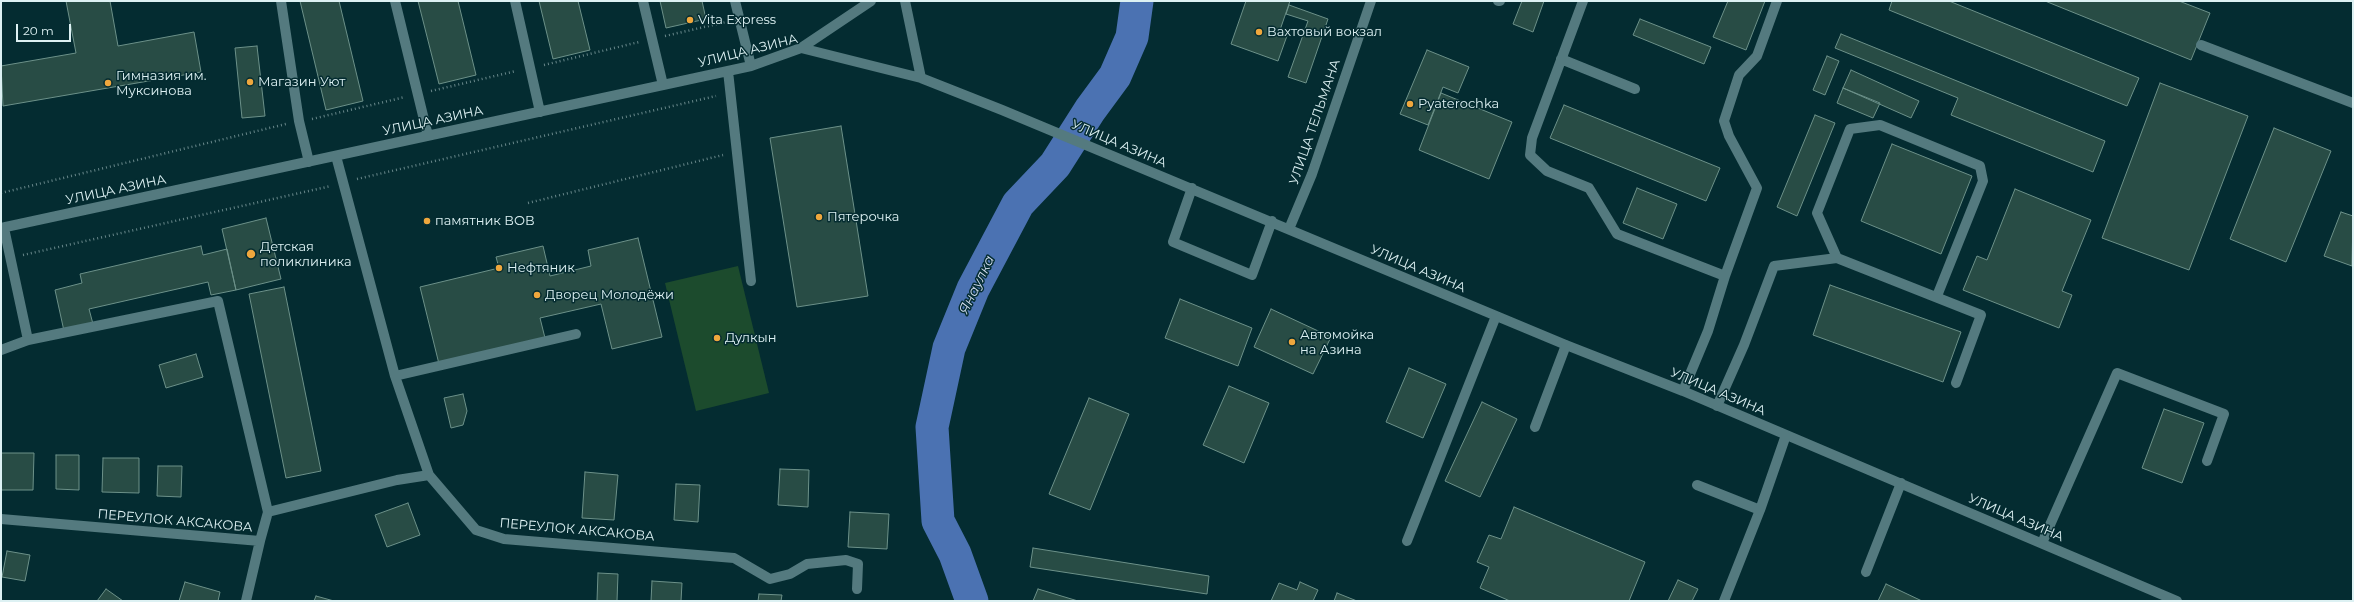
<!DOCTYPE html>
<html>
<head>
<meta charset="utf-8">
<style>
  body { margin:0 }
  #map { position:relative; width:2354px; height:602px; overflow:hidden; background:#042c31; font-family:Montserrat,sans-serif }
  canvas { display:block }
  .frame { position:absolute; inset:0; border:2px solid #ddf1f3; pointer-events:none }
  .scale { position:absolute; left:16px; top:24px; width:55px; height:18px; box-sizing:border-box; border:2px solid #ddf1f3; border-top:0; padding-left:5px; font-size:12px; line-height:14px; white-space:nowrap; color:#ddf1f3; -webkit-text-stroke:3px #042c31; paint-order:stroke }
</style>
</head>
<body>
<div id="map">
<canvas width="2354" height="602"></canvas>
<div class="frame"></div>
<div class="scale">20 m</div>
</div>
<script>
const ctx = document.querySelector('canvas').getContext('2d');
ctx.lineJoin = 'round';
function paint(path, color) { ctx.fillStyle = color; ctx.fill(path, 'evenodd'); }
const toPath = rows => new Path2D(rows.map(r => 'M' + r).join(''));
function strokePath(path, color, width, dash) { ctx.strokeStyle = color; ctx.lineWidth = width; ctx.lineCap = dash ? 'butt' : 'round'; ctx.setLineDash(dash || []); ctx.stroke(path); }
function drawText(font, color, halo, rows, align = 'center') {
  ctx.font = font + ' Montserrat,sans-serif'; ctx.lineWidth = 3; ctx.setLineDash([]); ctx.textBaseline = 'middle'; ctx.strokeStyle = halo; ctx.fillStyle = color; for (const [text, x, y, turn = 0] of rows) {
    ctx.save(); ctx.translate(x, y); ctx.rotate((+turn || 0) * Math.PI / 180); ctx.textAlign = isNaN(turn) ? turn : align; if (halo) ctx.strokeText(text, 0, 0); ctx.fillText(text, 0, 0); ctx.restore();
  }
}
paint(toPath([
  [738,266,769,393,696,411,665,283]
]), '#1c4b2d');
strokePath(toPath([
  [972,601,955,554,938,521,932,427,949,348,973,289,1018,204,1055,165,1090,110,1115,76,1132,37,1137,1]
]), '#4b72b2', 33);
const building = toPath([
  [66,1,110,1,118,46,194,32,201,72,3,106,1,66,76,53,66,1],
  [300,1,339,1,363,101,326,110,300,1],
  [418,1,458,1,476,75,439,84,418,1],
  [539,1,578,1,590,50,553,59,539,1],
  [660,1,702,1,706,19,666,28,660,1],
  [1246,1,1290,1,1280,30,1288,33,1278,61,1231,44,1246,1],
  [1522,1,1544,1,1533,32,1513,24,1522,1],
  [1728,1,1765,1,1746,50,1713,37,1728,1],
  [1892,1,1949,1,2139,78,2127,106,1889,10,1892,1],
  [2045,1,2179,1,2210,13,2191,60,2045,1],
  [1289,5,1328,19,1306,83,1288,77,1308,21,1286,14,1289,5],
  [1640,19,1711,47,1704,64,1633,35,1640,19],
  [1841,34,2105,141,2093,172,1951,115,1958,98,1835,48,1841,34],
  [257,46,265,116,242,118,235,48,257,46],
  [1427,50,1469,67,1458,93,1443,87,1428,125,1400,114,1427,50],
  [1827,56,1839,61,1825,95,1813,90,1827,56],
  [1851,70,1919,101,1911,118,1843,88,1851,70],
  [2160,83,2248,116,2189,270,2102,238,2160,83],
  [1843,88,1880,103,1873,118,1837,103,1843,88],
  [1441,93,1512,122,1489,179,1419,150,1441,93],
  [1564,105,1720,168,1706,201,1550,138,1564,105],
  [1815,115,1835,123,1797,216,1777,207,1815,115],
  [841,126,868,296,797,307,770,138,841,126],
  [2274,128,2331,151,2286,262,2230,239,2274,128],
  [1892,144,1972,176,1941,254,1861,221,1892,144],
  [1637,188,1677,204,1663,239,1623,223,1637,188],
  [2015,189,2091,220,2062,291,2072,295,2059,328,1963,290,1977,256,1987,260,2015,189],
  [2341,212,2353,216,2352,266,2324,256,2341,212],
  [266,218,281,279,236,290,222,229,266,218],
  [638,238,662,337,612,349,601,304,540,318,545,338,439,364,420,287,499,268,496,257,543,246,550,276,591,266,588,250,638,238],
  [201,246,203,255,227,249,236,290,211,295,208,282,89,309,93,324,64,331,55,290,82,283,80,274,201,246],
  [1830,285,1961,332,1943,382,1813,335,1830,285],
  [284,287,321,471,286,478,249,294,284,287],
  [1180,299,1252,328,1238,366,1165,338,1180,299],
  [1271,309,1331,337,1313,374,1254,347,1271,309],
  [196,354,203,377,166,388,159,365,196,354],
  [1409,368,1446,384,1423,438,1386,422,1409,368],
  [1229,386,1269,403,1244,463,1203,445,1229,386],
  [463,394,467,411,463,425,451,428,444,398,463,394],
  [1089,398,1129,414,1090,510,1049,494,1089,398],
  [1482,402,1517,419,1480,497,1445,481,1482,402],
  [2164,409,2204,423,2182,483,2142,468,2164,409],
  [1,453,34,453,33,490,1,490,1,453],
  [56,455,79,455,79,490,56,489,56,455],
  [103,458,139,458,139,493,102,492,103,458],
  [158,466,182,466,181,497,157,496,158,466],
  [780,469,809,470,808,507,778,505,780,469],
  [585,472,618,475,614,520,582,518,585,472],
  [676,484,700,485,698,522,674,520,676,484],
  [408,503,420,535,387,547,375,515,408,503],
  [1514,507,1645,562,1629,601,1510,601,1480,588,1489,567,1477,562,1489,535,1501,539,1514,507],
  [850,512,889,514,887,549,848,547,850,512],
  [1033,548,1209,576,1207,594,1030,567,1033,548],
  [7,551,30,555,25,581,2,577,7,551],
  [598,573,618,574,617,601,597,601,598,573],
  [1678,580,1698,589,1692,601,1668,601,1678,580],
  [652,581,682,583,681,601,651,601,652,581],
  [185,582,220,592,218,601,179,601,185,582],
  [1300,582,1318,590,1313,601,1271,601,1279,583,1297,590,1300,582],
  [1886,584,1922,601,1878,601,1886,584],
  [106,589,123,601,97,601,106,589],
  [1038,589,1078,601,1033,601,1038,589],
  [1337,593,1357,601,1334,601,1337,593],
  [759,594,782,595,781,601,758,601,759,594],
  [316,596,334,601,314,601,316,596]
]);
paint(building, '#284c45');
strokePath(building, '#6c9189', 1);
strokePath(toPath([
  [665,36,726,22],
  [544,65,639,42],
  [431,91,516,71],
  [312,119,405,97],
  [357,179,716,96],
  [1,193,286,124],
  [528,203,723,155],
  [23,255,331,186]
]), '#68878a', 2.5, [1, 3]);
strokePath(toPath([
  [281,1,299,121,309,162],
  [395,1,428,136],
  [515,1,540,112],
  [643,1,663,85],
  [735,1,751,66],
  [905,1,921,78],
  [1498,1,1500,1],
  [1583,1,1532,138,1530,155,1547,171,1589,188,1617,234,1725,276],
  [2201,45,2353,103],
  [801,48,871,1],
  [1561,59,1635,89],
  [728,71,751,281],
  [336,156,395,376,429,475],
  [1192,188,1173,242,1252,275,1272,221],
  [1,228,751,66,801,48,921,78,1002,110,1566,345,1683,391,2177,601],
  [4,228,28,340],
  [1289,229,1312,174,1371,1],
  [1837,258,1817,213,1850,129,1880,125,1980,166,1983,181,1937,296],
  [1,350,28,340,218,301,268,512],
  [395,376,576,334],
  [1683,391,1708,331,1725,276,1757,188,1729,136,1724,121,1739,75,1757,56,1777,1],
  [1717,406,1744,345,1774,266,1837,258,1981,315,1956,383],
  [1535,427,1566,345],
  [1697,485,1760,510,1786,435],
  [1,519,260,541,268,512,397,480,429,475,476,530,504,539,734,558,770,579,790,574,807,564,846,560,858,564,857,589],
  [1407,541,1496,316],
  [2042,543,2117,373,2224,414,2207,461],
  [1866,572,1901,483],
  [246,601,260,541],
  [1724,601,1760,510]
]), '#547a7f', 10);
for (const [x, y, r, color] of [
  [690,20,4,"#efa73d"],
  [1259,32,4,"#efa73d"],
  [250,82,4,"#efa73d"],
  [108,83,4,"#efa73d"],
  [1410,104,4,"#efa73d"],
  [819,217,4,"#efa73d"],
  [427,221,4,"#efa73d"],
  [251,254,5,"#efa73d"],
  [499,268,4,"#efa73d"],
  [537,295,4,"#efa73d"],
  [717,338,4,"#efa73d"],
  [1292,342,4,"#efa73d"]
]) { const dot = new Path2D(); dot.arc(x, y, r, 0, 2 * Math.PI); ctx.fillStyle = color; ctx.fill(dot); strokePath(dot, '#042c31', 1.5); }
drawText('13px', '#ddf1f3', '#042c31', [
  ["Vita Express",698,20],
  ["Вахтовый вокзал",1267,32],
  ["Гимназия им.",116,76],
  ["Муксинова",116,91],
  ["Магазин Уют",258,82],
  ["Pyaterochka",1418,104],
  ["Пятерочка",827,217],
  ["памятник ВОВ",435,221],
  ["Детская",260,247],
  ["поликлиника",260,262],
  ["Нефтяник",507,268],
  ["Дворец Молодёжи",545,295],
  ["Автомойка",1300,335],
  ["на Азина",1300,350],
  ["Дулкын",725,338]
], 'left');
drawText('13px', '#ddf1f3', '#042c31', [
  ["УЛИЦА АЗИНА",748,51,-14],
  ["УЛИЦА АЗИНА",433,121,-12],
  ["УЛИЦА ТЕЛЬМАНА",1315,122,-71],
  ["УЛИЦА АЗИНА",1119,144,23],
  ["УЛИЦА АЗИНА",116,190,-12],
  ["УЛИЦА АЗИНА",1418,269,23],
  ["УЛИЦА АЗИНА",1718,392,23],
  ["УЛИЦА АЗИНА",2016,518,23],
  ["ПЕРЕУЛОК АКСАКОВА",175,521,5],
  ["ПЕРЕУЛОК АКСАКОВА",577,530,5]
]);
drawText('italic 14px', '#d0dbee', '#042c31', [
  ["Янаулка",977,285,-64]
]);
</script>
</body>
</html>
